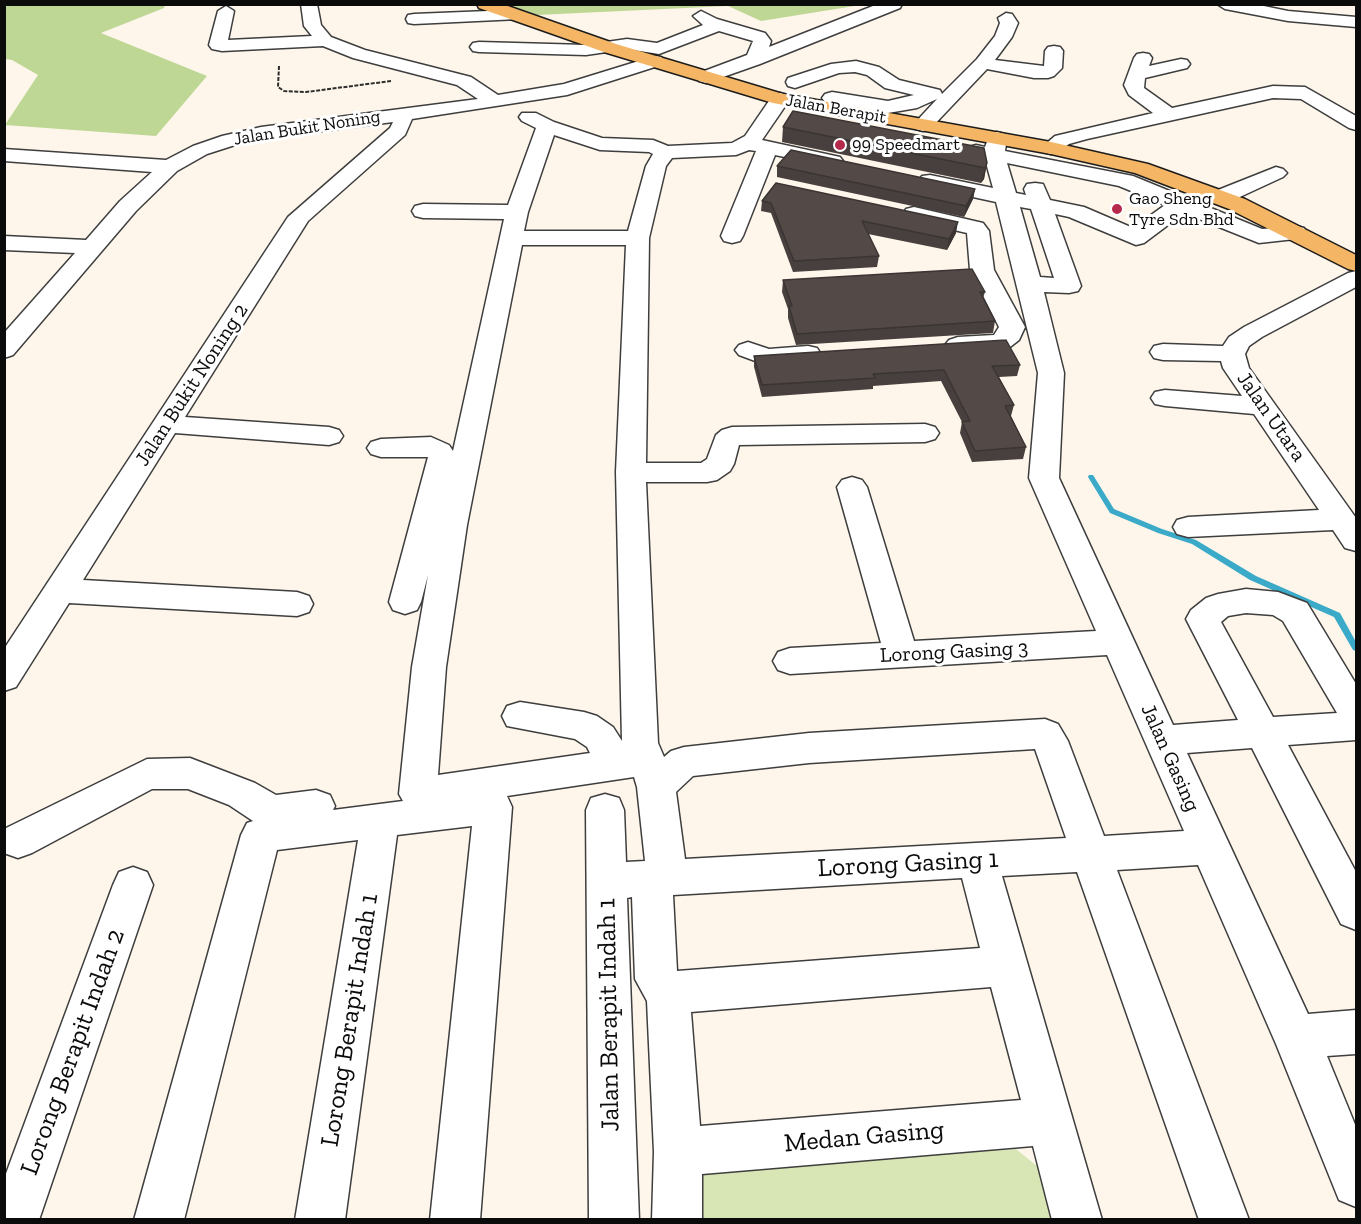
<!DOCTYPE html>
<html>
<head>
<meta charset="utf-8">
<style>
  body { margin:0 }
  #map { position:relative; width:1361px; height:1224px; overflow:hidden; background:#fef6ea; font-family:"Zilla Slab",serif }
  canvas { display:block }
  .frame { position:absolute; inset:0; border:6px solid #0b0b0b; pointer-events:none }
</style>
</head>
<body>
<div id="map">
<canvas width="1361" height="1224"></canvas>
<div class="frame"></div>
</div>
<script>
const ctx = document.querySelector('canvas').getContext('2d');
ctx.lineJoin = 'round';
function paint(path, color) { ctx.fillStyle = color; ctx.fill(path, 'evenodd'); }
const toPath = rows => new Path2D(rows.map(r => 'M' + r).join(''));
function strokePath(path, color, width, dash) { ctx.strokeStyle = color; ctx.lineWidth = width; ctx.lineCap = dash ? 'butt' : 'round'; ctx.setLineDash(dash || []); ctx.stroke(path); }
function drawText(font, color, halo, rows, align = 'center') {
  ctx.font = font + ' "Zilla Slab",serif'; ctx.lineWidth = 6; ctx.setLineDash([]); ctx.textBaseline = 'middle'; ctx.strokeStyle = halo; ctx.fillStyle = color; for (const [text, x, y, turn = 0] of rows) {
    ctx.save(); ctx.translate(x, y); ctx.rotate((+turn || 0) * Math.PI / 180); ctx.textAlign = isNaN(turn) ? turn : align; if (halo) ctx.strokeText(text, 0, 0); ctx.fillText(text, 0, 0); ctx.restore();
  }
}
paint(toPath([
  [1016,1149,1043,1171,1055,1219,685,1219,682,1174]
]), '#d8e6b5');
paint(toPath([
  [5,4,165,5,164,8,101,33,207,76,156,136,5,125,38,75,12,60,5,59],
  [506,5,861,5,761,21,728,6,537,15]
]), '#bfd795');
paint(toPath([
  [1089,475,1093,475,1114,509,1162,529,1196,540,1256,576,1340,613,1356,642,1356,651,1353,650,1334,617,1250,580,1192,544,1158,533,1110,513,1088,477,1089,475]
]), '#3aaac8');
const minor = toPath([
  [301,4,317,4,321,25,331,37,365,50,471,77,498,95,564,84,655,56,661,57,664,61,661,65,567,95,412,119,405,135,308,221,185,417,329,427,339,430,343,436,339,442,329,445,175,433,83,580,297,592,309,596,313,604,309,612,297,616,69,603,16,687,4,691,4,649,288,217,390,128,393,122,261,139,235,145,207,154,177,171,136,211,13,355,4,358,4,333,75,253,4,250,4,236,86,240,120,201,152,172,4,161,4,149,166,160,193,146,222,136,261,127,478,99,457,85,353,58,323,46,222,51,212,49,209,45,218,11,226,6,234,11,228,40,312,36,304,26,301,4],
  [878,4,902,4,900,8,760,64,706,83,699,81,697,77,699,73,747,55,753,41,719,31,659,54,627,49,586,55,479,52,473,51,470,47,473,43,479,42,586,45,627,39,657,43,703,25,693,16,701,11,717,19,765,33,771,41,769,47,878,4],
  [1217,4,1254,4,1288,11,1356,17,1356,27,1288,21,1225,9,1217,4],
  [513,10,519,11,521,15,519,19,414,24,408,23,406,19,408,15,414,14,513,10],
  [1006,13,1012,14,1018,23,1012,37,995,60,1044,66,1045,51,1048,47,1054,46,1060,47,1063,51,1062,68,1054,76,1048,78,1034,78,987,69,930,129,923,131,916,129,913,125,937,99,917,108,888,113,832,104,825,102,822,98,825,94,832,92,888,101,914,95,885,88,867,75,855,72,839,73,795,88,788,86,786,82,788,78,831,64,856,61,879,67,899,80,940,90,942,94,977,59,995,36,1000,23,998,18,1006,13],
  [1143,53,1149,54,1152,58,1149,66,1181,59,1187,60,1190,64,1187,68,1145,78,1144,88,1172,108,1273,86,1305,87,1356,116,1356,130,1349,128,1301,99,1273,98,1087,139,1069,144,1058,152,1051,154,1044,152,1041,148,1055,136,1153,113,1129,95,1124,85,1134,58,1137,54,1143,53],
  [780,93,787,95,790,99,762,140,840,157,843,161,840,165,833,167,775,155,743,236,740,241,732,243,724,241,721,236,756,151,749,150,736,155,672,158,666,166,649,238,646,463,701,463,707,459,716,435,722,430,732,427,925,424,935,427,939,433,935,439,925,442,739,445,734,464,730,471,717,480,707,482,646,482,658,743,664,757,671,751,684,747,809,733,1045,719,1058,724,1068,741,1104,836,1184,831,1107,655,790,674,778,670,773,661,778,652,790,648,881,643,837,487,842,480,852,477,862,480,867,487,914,641,1096,631,1029,478,1038,373,996,202,922,186,919,181,922,176,930,175,993,188,985,159,969,155,966,151,969,147,976,145,985,147,990,134,997,132,1004,134,1007,138,1005,151,1133,176,1262,229,1296,226,1304,228,1307,233,1304,238,1259,243,1184,213,1144,243,1136,245,1069,217,1055,214,1081,286,1078,291,1069,293,1044,292,1064,373,1059,478,1173,725,1238,720,1186,619,1191,610,1206,598,1218,594,1246,589,1278,592,1307,603,1356,684,1356,740,1288,745,1356,872,1356,930,1341,924,1252,748,1187,753,1308,1014,1356,1010,1356,1054,1327,1056,1356,1127,1356,1207,1339,1200,1276,1044,1198,865,1117,870,1249,1220,1199,1220,1077,872,1002,876,1102,1220,1052,1220,1033,1146,702,1174,702,1220,652,1220,654,1152,647,1001,635,979,632,897,627,898,639,1220,589,1220,586,810,591,798,605,794,619,798,624,810,626,862,645,861,637,787,634,777,507,796,512,807,480,1220,430,1220,472,826,397,835,345,1220,295,1220,358,840,277,850,184,1220,134,1220,241,835,247,823,253,821,229,805,188,789,152,789,32,853,18,858,4,853,4,829,147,759,190,758,255,783,276,795,316,790,330,795,335,806,333,810,403,801,399,794,412,667,428,575,421,602,417,610,405,614,393,610,389,602,428,457,381,457,371,454,367,448,371,442,381,439,431,437,449,445,453,451,504,219,423,218,415,216,412,211,415,206,423,204,508,205,536,128,522,121,519,117,522,113,536,113,554,122,602,138,653,140,668,146,732,143,745,136,773,95,780,93],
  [554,135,600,150,649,152,653,154,646,166,628,231,524,231,528,212,554,135],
  [1007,163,1119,186,1165,205,1133,228,1084,207,1050,200,1043,184,1035,183,1027,184,1024,189,1026,195,1016,193,1007,163],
  [1020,207,1031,209,1054,278,1040,277,1020,207],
  [522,245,626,245,616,472,622,741,613,727,597,716,584,712,520,702,507,706,502,716,507,726,575,739,587,747,590,753,438,775,446,667,467,525,522,245],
  [1246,613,1273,615,1283,621,1337,713,1273,717,1221,622,1228,616,1246,613],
  [1035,749,1066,838,685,859,676,792,693,776,809,763,1035,749],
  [962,878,980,948,677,971,673,895,962,878],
  [991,987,1021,1100,700,1126,691,1012,991,987],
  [1276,167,1283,169,1287,173,1283,177,1229,202,1221,204,1213,202,1210,197,1213,192,1276,167],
  [914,207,983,223,989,231,994,270,1025,327,1019,340,1010,347,958,353,949,350,945,345,949,340,958,337,994,335,999,327,970,270,967,233,906,219,903,214,906,209,914,207],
  [1356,271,1356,287,1262,337,1249,346,1245,354,1249,368,1356,518,1356,551,1345,548,1333,530,1188,537,1177,534,1173,527,1177,520,1188,517,1319,510,1254,414,1165,406,1155,404,1151,398,1155,392,1165,390,1242,396,1223,368,1221,361,1163,360,1154,358,1150,352,1154,346,1163,344,1223,346,1229,337,1244,327,1348,273,1356,271],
  [748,342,769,349,808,346,817,348,821,354,817,360,808,362,766,365,739,355,735,350,739,345,748,342],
  [133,867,147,872,153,885,39,1220,4,1220,4,1179,113,885,119,872,133,867]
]);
const major = toPath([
  [477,4,502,4,616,44,783,94,1051,142,1148,164,1245,199,1356,255,1356,271,1348,269,1229,209,1135,173,1051,154,773,103,604,52,479,8,477,4]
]);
strokePath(minor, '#3e3e3e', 3);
strokePath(major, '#1c1c1c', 3);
strokePath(toPath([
  [279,66,278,87,284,91,306,92,391,81]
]), '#2d2d2d', 2, [4, 1.5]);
paint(minor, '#fff');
paint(major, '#f4b564');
paint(toPath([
  [783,127,987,163,984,179,981,183,782,142],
  [777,166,975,189,973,199,964,217,777,177],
  [762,201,956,233,947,250,868,234,879,256,877,267,793,272,771,213,761,211],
  [783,280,985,292,983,298,995,321,993,333,796,345,788,318,788,309,782,292],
  [754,356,1020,365,1017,376,999,377,1014,405,1011,416,1026,447,1023,459,972,462,960,433,962,422,941,381,873,386,873,389,762,397,754,367]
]), '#47403e');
paint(toPath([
  [987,163,984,179,981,183,985,168],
  [975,189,973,199,964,217,966,206],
  [958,222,956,233,947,250,949,239]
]), '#3a3432');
const building = toPath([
  [793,111,984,148,987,163,985,168,783,127,793,111],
  [791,150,975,189,966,206,777,166,791,150],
  [776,183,958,222,949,239,862,221,879,256,794,261,771,203,762,201,776,183],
  [972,269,985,292,980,292,995,321,797,334,789,306,792,306,783,280,972,269],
  [1006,340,1020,365,992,366,1014,405,1005,406,1026,447,975,451,962,422,970,421,944,370,873,374,875,378,762,385,754,356,1006,340]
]);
paint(building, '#534a48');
strokePath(building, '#3a3432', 1.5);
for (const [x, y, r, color] of [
  [840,145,6,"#b5294a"],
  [1117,209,6,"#b5294a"]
]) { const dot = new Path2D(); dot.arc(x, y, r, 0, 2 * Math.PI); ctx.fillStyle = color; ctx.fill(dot); strokePath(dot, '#fff', 2); }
drawText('18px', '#0b0b0b', '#fff', [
  ["Jalan Berapit",836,109,10],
  ["Jalan Bukit Noning",307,128,-9]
]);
drawText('18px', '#0b0b0b', '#fff', [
  ["99 Speedmart",852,145],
  ["Gao Sheng",1129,199],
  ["Tyre Sdn Bhd",1129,220]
], 'left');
drawText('21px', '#0b0b0b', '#fff', [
  ["Jalan Bukit Noning 2",192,385,-57],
  ["Jalan Utara",1271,417,55],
  ["Lorong Gasing 3",954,652,-3],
  ["Jalan Gasing",1170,758,66]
]);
drawText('26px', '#0b0b0b', '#fff', [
  ["Lorong Gasing 1",908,864,-3],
  ["Jalan Berapit Indah 1",609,1015,-91],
  ["Lorong Berapit Indah 1",350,1020,-81],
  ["Lorong Berapit Indah 2",73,1052,-70],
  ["Medan Gasing",864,1137,-5]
]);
</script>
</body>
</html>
